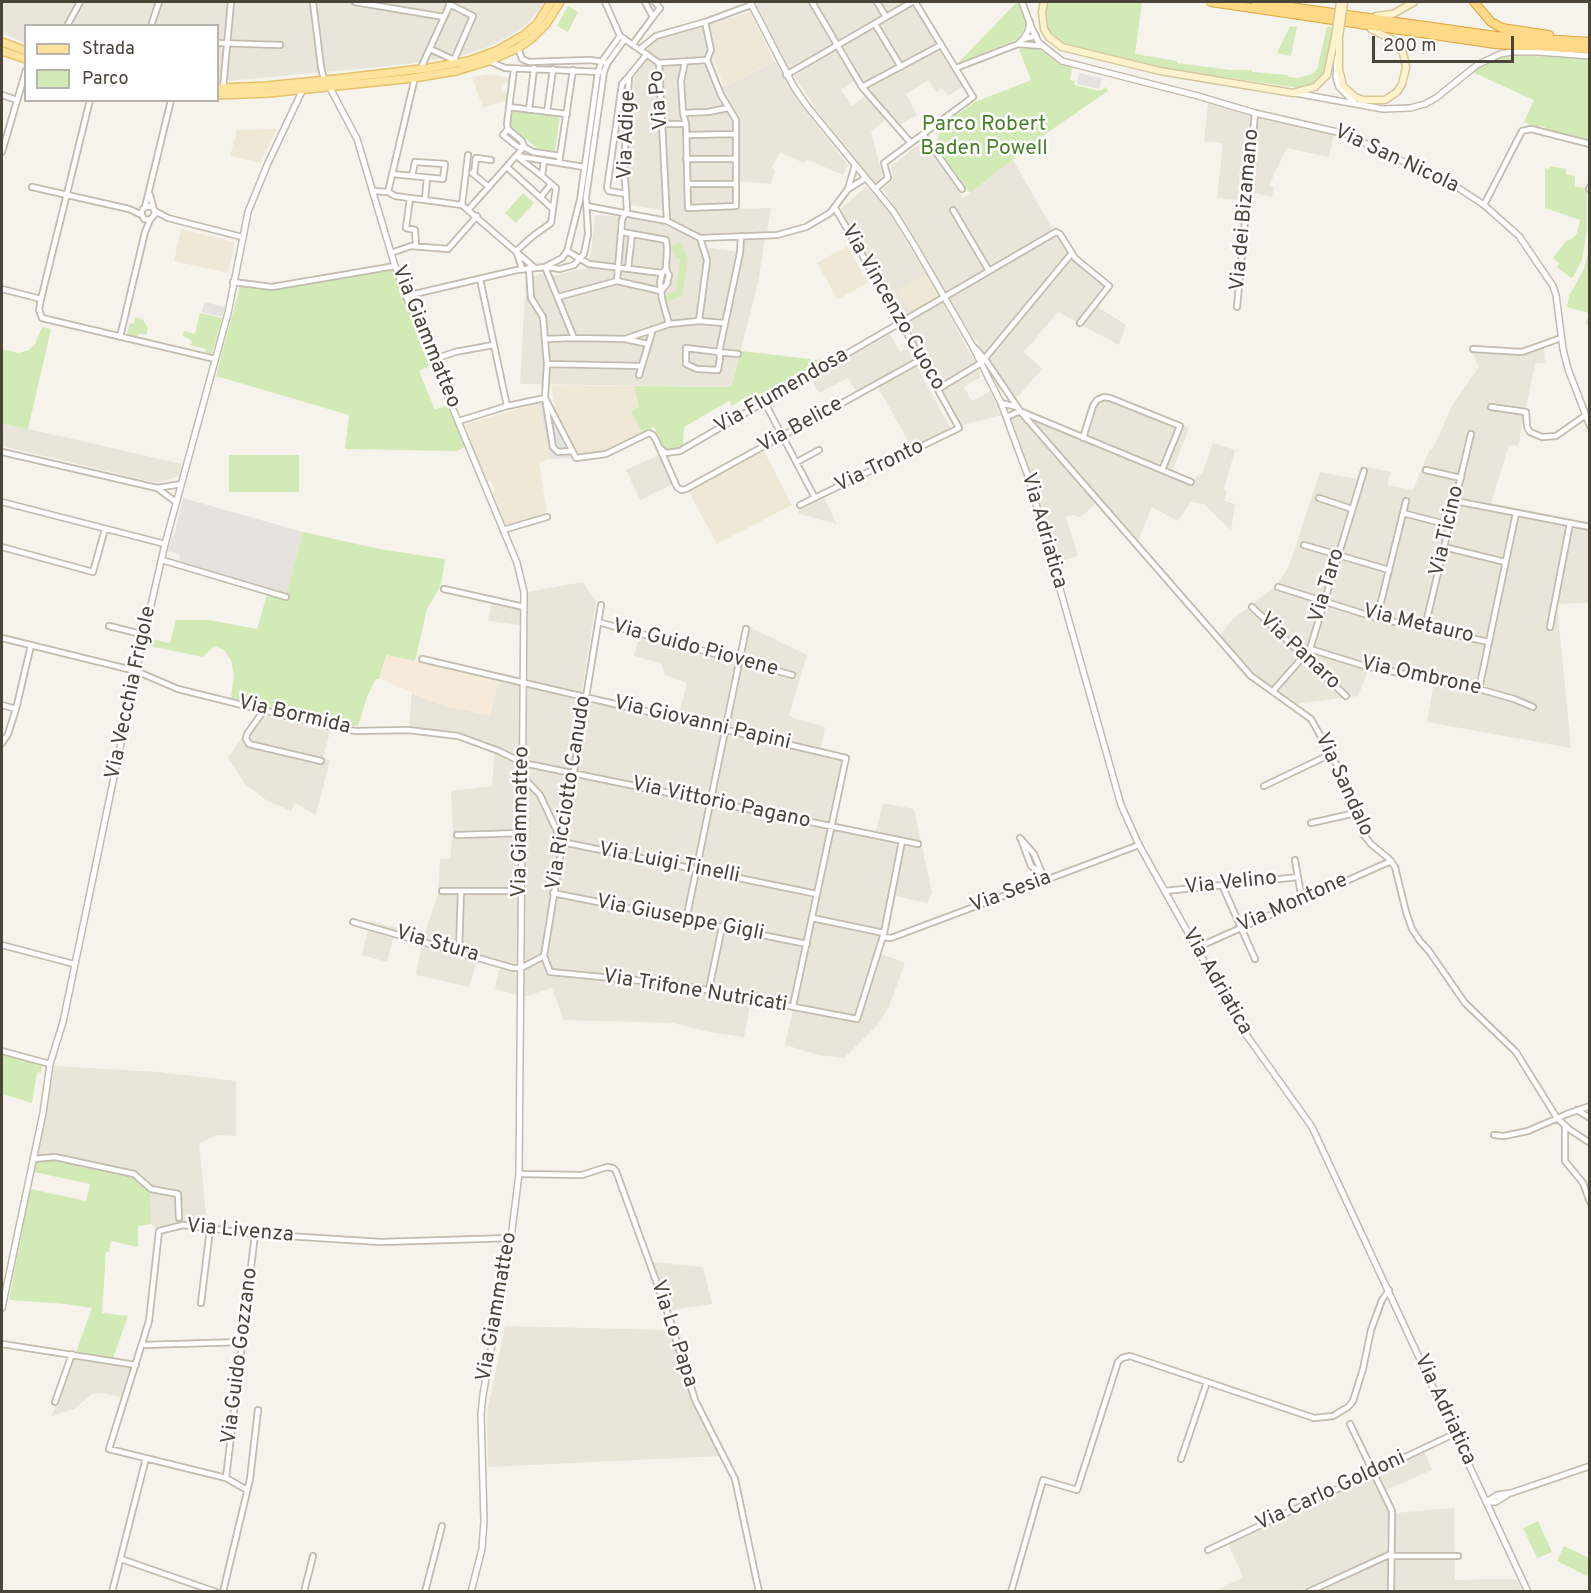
<!DOCTYPE html>
<html>
<head>
<meta charset="utf-8">
<style>
  body { margin:0 }
  #map { position:relative; width:1591px; height:1593px; overflow:hidden; background:#f6f3ec; font-family:Overpass,sans-serif }
  canvas { display:block }
  .frame { position:absolute; inset:0; border:3px solid #4b4439; pointer-events:none }
  .legend { position:absolute; left:24px; top:24px; width:195px; height:78px; box-sizing:border-box; background:#fff; border:2px solid #b7b4b0; margin:0; padding:8px 10px; list-style:none; font-size:18px; color:#4b4439 }
  .legend li { display:flex; align-items:center; gap:12px; height:30px }
  .legend b { width:30px; border:2px solid #b7b4b0 }
  .scale { position:absolute; left:1372px; top:36px; width:142px; height:27px; box-sizing:border-box; border:3px solid #4b4439; border-top:0; padding-left:8px; font-size:18px; line-height:21px; white-space:nowrap; color:#4b4439; -webkit-text-stroke:4px #fff; paint-order:stroke }
</style>
</head>
<body>
<div id="map">
<canvas width="1591" height="1593"></canvas>
<div class="frame"></div>
<ul class="legend">
<li><b style="height:8px;background:#ffe39c"></b>Strada</li>
<li><b style="height:16px;background:#d2eab5"></b>Parco</li>
</ul>
<div class="scale">200 m</div>
</div>
<script>
const ctx = document.querySelector('canvas').getContext('2d');
ctx.lineJoin = 'round';
function paint(path, color) { ctx.fillStyle = color; ctx.fill(path, 'evenodd'); }
const toPath = rows => new Path2D(rows.map(r => 'M' + r).join(''));
function strokePath(path, color, width, dash) { ctx.strokeStyle = color; ctx.lineWidth = width; ctx.lineCap = dash ? 'butt' : 'round'; ctx.setLineDash(dash || []); ctx.stroke(path); }
function drawText(font, color, halo, rows, align = 'center') {
  ctx.font = font + ' Overpass,sans-serif'; ctx.lineWidth = 5; ctx.setLineDash([]); ctx.textBaseline = 'middle'; ctx.strokeStyle = halo; ctx.fillStyle = color; for (const [text, x, y, turn = 0] of rows) {
    ctx.save(); ctx.translate(x, y); ctx.rotate((+turn || 0) * Math.PI / 180); ctx.textAlign = isNaN(turn) ? turn : align; if (halo) ctx.strokeText(text, 0, 0); ctx.fillText(text, 0, 0); ctx.restore();
  }
}
paint(toPath([
  [2,2,544,2,541,8,526,25,509,36,488,47,466,54,408,64,219,82,218,82,218,26,26,26,25,43,2,33],
  [752,2,911,2,964,86,948,96,942,88,936,92,929,80,906,94,917,115,899,125,865,85,839,40,787,70],
  [708,25,712,59,722,88,775,61,803,108,848,165,843,175,808,160,804,163,780,152,772,168,775,170,771,184,740,181,739,209,771,208,767,232,700,235,670,220,669,211,630,205,627,162,634,77,651,54,646,46,656,39],
  [836,50,854,80,841,90,852,106,865,96,885,120,871,131,883,179,876,184,821,116,794,76],
  [1208,103,1246,115,1334,134,1329,157,1287,148,1269,185,1274,187,1272,197,1250,192,1249,201,1217,198,1223,143,1204,141],
  [923,141,963,198,1013,160,1052,228,1058,227,1075,254,1114,285,1098,307,1126,325,1119,345,1058,312,1024,352,1042,369,1015,400,952,305,912,233,883,189,892,181,891,166],
  [866,186,889,212,939,296,903,318,840,210],
  [595,215,628,217,663,224,697,239,701,251,711,248,742,252,744,239,765,238,758,283,731,387,520,384,526,278,540,274,556,275,586,268,590,261],
  [942,302,975,362,940,383,907,324],
  [890,334,900,352,907,348,951,429,912,448,875,382,856,392,848,378,819,393,811,380],
  [1544,347,1545,363,1535,364,1518,446,1509,445,1491,503,1589,522,1589,603,1557,604,1571,748,1427,722,1434,682,1369,669,1358,696,1287,705,1247,679,1216,641,1231,621,1277,585,1289,566,1320,472,1357,479,1361,466,1391,472,1387,485,1413,490,1430,449,1432,450,1453,404,1479,367,1472,352,1521,355],
  [978,369,982,376,964,387,972,401,990,391,1001,415,962,425,943,390],
  [1106,394,1189,428,1172,472,1195,479,1199,474,1202,474,1213,443,1235,450,1224,489,1227,491,1224,501,1235,504,1231,530,1204,504,1191,502,1177,521,1152,507,1135,548,1096,504,1080,517,1073,515,1066,517,1078,556,1061,561,1045,523,1031,475,1012,419,1024,411,1080,433,1089,405,1096,398],
  [2,423,182,464,179,476,157,483,2,446],
  [663,453,677,482,640,500,626,470],
  [824,498,837,524,799,514,798,510],
  [583,582,596,601,582,692,679,715,687,683,665,675,661,663,634,656,641,631,737,656,743,624,807,655,789,715,796,719,825,727,821,748,849,755,835,823,876,832,883,803,914,809,932,893,927,903,896,896,889,931,881,954,905,963,888,1009,878,1024,844,1058,819,1055,785,1045,793,1010,751,1001,744,1037,709,1032,673,1023,564,1020,552,988,524,997,495,989,500,966,477,961,469,987,416,975,422,944,394,936,387,962,362,955,370,921,424,935,438,894,440,859,450,858,453,832,451,791,492,786,495,746,463,734,409,727,412,693,445,706,490,715,500,673,519,677,520,625,488,621,492,603,527,610,527,592],
  [258,714,330,732,323,758,330,760,316,815,295,803,291,811,266,800,244,783,228,758],
  [54,1066,158,1072,236,1081,236,1136,218,1135,199,1143,207,1225,181,1222,154,1227,151,1224,150,1192,36,1162],
  [653,1262,703,1267,712,1304,671,1310],
  [505,1326,670,1330,691,1398,721,1456,488,1467,487,1413],
  [68,1357,133,1367,123,1398,103,1393,93,1394,74,1409,52,1416,56,1405,51,1403],
  [1424,1451,1432,1470,1386,1490,1395,1513,1454,1508,1455,1580,1517,1579,1522,1591,1395,1591,1395,1549,1299,1591,1213,1592,1243,1577,1228,1543],
  [1385,1560,1389,1561,1389,1591,1317,1592]
]), '#eae5da');
paint(toPath([
  [386,655,498,680,490,716,445,706,380,679]
]), '#f7ead8');
paint(toPath([
  [183,498,303,532,287,593,179,561,180,555,168,551,172,536,174,536]
]), '#e6e2dd');
paint(toPath([
  [750,12,774,61,724,87,713,58,709,25],
  [490,74,511,78,510,84,502,83,501,91,509,93,508,102,503,101,483,108,472,77],
  [277,129,260,163,230,156,237,130],
  [181,229,235,242,228,273,174,261],
  [847,246,868,282,838,300,817,263],
  [926,273,939,295,911,313,897,290],
  [551,385,634,386,639,407,631,411,642,432,604,452,578,455,555,411],
  [539,403,550,459,539,462,547,513,505,525,493,493,495,490,490,480,487,481,467,435,469,434,467,429,465,429,463,425],
  [764,451,792,505,717,544,689,492]
]), '#efe8d6');
paint(toPath([
  [1017,2,1020,2,1027,23,1018,39,958,63],
  [1047,2,1142,2,1135,54,1177,61,1177,63,1231,70,1252,70,1252,72,1288,75,1288,77,1298,78,1312,74,1317,69,1327,27,1335,27,1325,73,1318,81,1309,87,1299,88,1164,68,1063,43,1049,31,1046,22,1045,13],
  [568,6,578,12,568,32,557,26],
  [1290,26,1297,27,1291,56,1277,53],
  [1031,48,1042,51,1056,62,1072,68,1070,80,1075,81,1075,85,1099,91,1106,87,1108,91,1047,133,970,193,936,146,941,126,975,102,1031,80,1019,49],
  [1515,55,1589,59,1589,141,1545,130,1545,127,1540,126,1539,128,1524,122,1534,100,1472,72,1493,59],
  [511,109,560,116,555,152,538,149,509,125],
  [1550,166,1566,169,1566,174,1575,176,1575,187,1587,188,1587,230,1582,260,1573,277,1571,278,1557,267,1559,263,1553,258,1566,241,1572,239,1577,233,1580,220,1545,208,1545,168,1549,169],
  [523,193,534,203,516,223,505,213],
  [681,242,688,259,682,296,666,302,665,295,676,291,680,259,676,258,672,246],
  [1589,249,1589,325,1586,324,1589,313,1567,307,1569,296,1584,269],
  [392,270,429,366,419,371,435,410,447,405,465,447,456,451,345,449,349,415,216,376,240,286,275,289],
  [200,313,222,318,212,354,205,352,206,349,190,345,193,341,183,336,184,331,195,334],
  [135,317,143,320,148,328,146,335,139,333,137,337,127,334,130,323,134,324],
  [42,327,51,329,28,429,2,423,2,349,19,353,29,350,35,344],
  [741,351,818,360,821,358,825,364,748,408,743,399,732,406,729,401,684,427,683,446,672,450,664,448,654,427,642,432,631,411,639,407,634,386,731,387],
  [229,455,299,455,299,492,229,492],
  [303,532,379,549,445,559,441,585,427,609,415,661,386,655,379,679,376,679,367,697,358,726,340,724,231,698,234,675,231,660,224,650,214,646,203,657,145,645,146,638,170,643,176,620,210,620,257,629,269,588,287,593],
  [2,1054,42,1064,41,1073,37,1072,32,1103,2,1094],
  [50,1160,131,1177,150,1192,151,1224,138,1226,138,1247,111,1241,109,1252,106,1252,102,1313,128,1316,113,1358,76,1352,92,1308,66,1304,9,1300,30,1189,86,1201,90,1184,34,1172,36,1162],
  [1538,1521,1552,1552,1537,1558,1523,1528],
  [1564,1546,1589,1558,1589,1571,1587,1576,1557,1561]
]), '#d2eab5');
paint(toPath([
  [1079,73,1102,78,1099,89,1077,84],
  [204,302,225,307,222,317,202,312],
  [539,403,544,404,571,458,550,459]
]), '#e5e3e0');
const minor = toPath([
  [313,2,321,67,324,80],
  [355,2,444,17],
  [605,2,620,36,659,63],
  [812,2,862,87,911,143],
  [877,2,886,17],
  [449,4,473,16,454,60,455,64],
  [653,17,660,8,655,2],
  [875,24,901,67],
  [67,26,80,2],
  [151,26,159,2],
  [1023,39,1028,31,1030,22],
  [218,43,280,45],
  [633,44,653,17,645,2],
  [1018,44,1042,46],
  [518,48,522,59,529,62,590,60,604,62],
  [430,49,454,60],
  [640,49,656,36,705,22,751,5],
  [489,61,505,68,601,72],
  [685,62,681,81,683,113,686,124,688,208,736,206,736,120,721,95,707,60,711,50,705,22],
  [659,63,667,221],
  [659,63,707,60],
  [956,68,1018,44,1023,39,1036,36],
  [514,69,507,124,508,129,522,141,524,147],
  [420,70,451,2],
  [786,75,912,2],
  [862,87,941,45],
  [223,88,231,2],
  [2,95,17,100],
  [90,100,41,299,39,310,42,318,215,359],
  [509,107,567,114],
  [529,110,534,68],
  [547,112,553,69],
  [683,113,708,112,728,108],
  [663,124,686,124],
  [508,129,503,135,518,147,524,147],
  [923,134,962,189],
  [686,135,736,134],
  [2,152,26,70],
  [517,156,584,167],
  [560,156,573,70],
  [519,158,542,176],
  [686,159,736,159],
  [415,162,445,164,443,179,412,176,415,162],
  [507,167,553,209],
  [472,173,489,187],
  [392,174,412,176],
  [474,174,476,158,491,160],
  [687,184,736,184],
  [32,187,129,209,142,215],
  [848,189,866,178],
  [875,189,888,178,884,163,973,97,915,2],
  [1589,189,1590,187],
  [373,191,388,192,395,196,462,205,535,268],
  [388,192,415,77],
  [626,194,609,191,607,188,622,84,629,76],
  [150,195,155,214,150,220,144,219,141,213,143,209,148,206,153,208],
  [541,197,551,184],
  [410,198,406,228,415,230,416,246],
  [425,199,427,178],
  [462,205,468,155],
  [1484,205,1522,131,1531,129,1590,144],
  [586,206,667,221,700,238,777,235,806,227,830,213,848,189,855,165],
  [145,207,171,100],
  [469,209,524,147,533,152,560,156,559,163],
  [953,210,989,271],
  [155,211,168,218,242,237],
  [622,232,666,240,667,248,666,269,662,273,660,283,662,299,669,324],
  [516,251,533,236,551,223,556,188,542,176,544,161],
  [567,251,589,264,662,273],
  [391,253,411,246,448,249,477,216],
  [517,253,522,269],
  [545,267,574,338,625,339,669,324,699,321,724,323],
  [546,267,560,269,574,265,584,254,588,234,586,197,604,72,607,64,625,39],
  [529,268,531,298,543,317,547,364,545,398,553,447,558,452,571,451],
  [628,269,632,234],
  [617,281,661,291],
  [233,282,272,287,395,266],
  [2,289,41,299],
  [661,291,667,284,669,275,666,269],
  [406,296,517,270,545,267,562,258,567,251,580,200,598,72,602,61,620,36],
  [558,297,617,281,622,220,627,209,624,167,629,76,647,54],
  [1237,307,1255,113],
  [699,321,707,260,700,238],
  [120,337,145,232,150,220],
  [545,339,574,338],
  [625,339,648,344],
  [974,347,985,359,1020,411,1251,676,1311,719,1347,783,1363,834,1371,844,1388,858,1395,867,1406,912,1412,929,1420,941,1429,951,1465,1003,1516,1052,1557,1118,1569,1129,1590,1143],
  [1473,349,1522,352,1561,338],
  [738,354,719,352,720,358,718,370,697,369,686,364,686,348,719,352,740,253,741,236],
  [432,360,455,352,493,345],
  [547,364,641,366],
  [639,375,653,329],
  [938,389,981,363,1072,253],
  [545,398,576,458,606,454,649,433,653,435,656,440,677,487,681,490,686,489,922,359],
  [765,403,815,498],
  [1001,403,1017,407],
  [507,406,545,398],
  [1491,407,1526,412,1527,427,1530,432,1542,437,1556,436,1586,415],
  [1022,412,1191,482],
  [1007,417,1020,411],
  [459,421,507,406,480,279],
  [1083,438,1093,406,1097,400,1104,397,1110,398,1180,426,1162,470],
  [661,449,666,453,680,451,1056,232,1060,234,1075,258,1109,286,1080,323],
  [2,452,157,488,181,484],
  [797,462,819,450],
  [1426,470,1461,478],
  [157,488,176,502],
  [1319,498,1352,509],
  [1455,501,1590,527],
  [2,502,165,544],
  [800,505,959,428,898,317,835,208],
  [1403,513,1449,525],
  [503,530,547,517],
  [1304,545,1389,570],
  [2,547,93,572,105,529],
  [1444,547,1505,562],
  [162,560,286,597],
  [1278,587,1377,618,1489,642],
  [444,589,524,607],
  [1252,607,1346,696],
  [1377,618,1406,501],
  [598,622,792,675],
  [109,626,145,635],
  [1425,627,1471,434],
  [1550,627,1570,523],
  [2,638,136,671,178,689,335,728,356,731,408,730,458,736,499,751,523,763,918,844],
  [1310,649,1365,666,1479,689,1514,699,1533,707],
  [422,659,846,758,793,1006],
  [1479,689,1516,513],
  [1273,691,1310,649,1364,471],
  [2,705,16,709],
  [264,710,247,734,246,739,249,744,321,761],
  [2,743,8,734,16,709,31,645],
  [523,777,540,795,562,842,817,894],
  [1264,786,1331,754],
  [1311,823,1356,813],
  [457,835,522,833],
  [1020,838,1034,854,1045,880],
  [1022,842,1031,866,1043,874],
  [1295,860,1302,900],
  [1222,885,1255,959],
  [442,891,522,891],
  [1165,891,1298,877],
  [553,893,807,944],
  [812,918,884,933],
  [686,920,746,629],
  [353,922,513,968,521,968,544,956,601,605],
  [883,937,891,938,1139,845],
  [2,945,74,964],
  [1196,948,1391,861],
  [459,951,461,891],
  [544,956,550,972,675,984,857,1019,884,933,902,841],
  [709,989,722,927],
  [2,1051,50,1064],
  [1577,1110,1590,1118],
  [1565,1126,1565,1161,1583,1183,1590,1202],
  [1494,1135,1504,1136,1528,1131,1567,1114,1590,1106],
  [33,1159,55,1157,134,1174,151,1189,178,1194,179,1218],
  [519,1174,582,1175,607,1167,613,1168,616,1171,668,1314,695,1400,735,1479,759,1592],
  [201,1303,210,1229],
  [2,1344,136,1365],
  [143,1345,242,1342],
  [55,1402,72,1354],
  [1350,1424,1392,1511,1391,1592],
  [1181,1459,1207,1382],
  [226,1478,255,1234],
  [247,1490,226,1478,109,1449,149,1321,159,1231,183,1225,255,1234,381,1242,511,1238],
  [1208,1550,1454,1434],
  [1391,1556,1458,1556],
  [121,1559,216,1592],
  [112,1592,146,1458],
  [223,1592,250,1479,258,1410],
  [304,1592,313,1556],
  [425,1592,442,1526],
  [1011,1592,1043,1480,1077,1490,1118,1362,1122,1358,1130,1356,1314,1418,1333,1416,1348,1407,1353,1401,1363,1369,1371,1330,1382,1300,1389,1290],
  [1308,1592,1391,1554]
]);
const tertiary = toPath([
  [750,2,794,87,807,106,893,211,913,243,972,345,1001,403,1029,479,1121,805,1139,845,1240,1026,1312,1127,1528,1592],
  [1022,2,1032,29,1039,43,1062,61,1198,96,1255,113,1346,134,1457,187,1484,205,1519,236,1553,286,1556,295,1563,349,1568,369,1590,426],
  [1337,58,1336,78,1339,87,1354,102],
  [328,84,357,139,394,263,406,296,517,563,524,592,519,1174,511,1238,483,1395,481,1414,484,1521,482,1549,471,1592],
  [1295,93,1383,109,1410,108,1425,104,1436,98,1477,65,1500,54,1512,52,1538,52,1590,56],
  [2,1308,43,1113,50,1064,63,1022,136,671,165,544,228,313,248,212,268,163,303,89],
  [1486,1502,1497,1495,1511,1493,1590,1466],
  [1486,1502,1496,1502,1507,1495]
]);
const secondary = toPath([
  [1044,2,1042,12,1044,29,1049,37,1062,47,1160,71,1293,93,1315,87,1327,75,1335,37],
  [1376,16,1393,14,1414,2],
  [1339,37,1339,69,1343,86,1355,97,1363,100,1385,100,1397,92,1402,84,1406,68,1405,61,1403,53,1393,40,1371,29]
]);
const primary = toPath([
  [2,42,26,51],
  [2,51,26,59],
  [218,88,267,86,345,78,429,68,468,61,496,51,524,35,537,24,551,2],
  [218,95,269,93,414,78,456,71,489,61,518,48,531,39,546,24,560,2]
]);
const trunk = toPath([
  [1211,2,1495,44,1590,49],
  [1256,2,1496,36,1590,42],
  [1474,2,1491,22,1502,28,1549,35]
]);
strokePath(minor, '#c2bbae', 8);
strokePath(tertiary, '#c2bbae', 8);
strokePath(secondary, '#d6c79b', 9);
strokePath(primary, '#e6c16a', 10);
strokePath(trunk, '#e0a43c', 10);
strokePath(minor, '#fff', 4.5);
strokePath(tertiary, '#fff', 5);
strokePath(secondary, '#fff3cd', 6);
strokePath(primary, '#ffe39c', 7);
strokePath(trunk, '#ffd985', 8);
const secondaryBridge = toPath([
  [1335,37,1340,2],
  [1339,37,1344,2]
]);
strokePath(secondaryBridge, '#d6c79b', 9, []);
strokePath(secondaryBridge, '#fff3cd', 6);
drawText('21px', '#4b4439', '#fff', [
  ["Via Po",660,100,-95],
  ["Via Adige",628,135,-88],
  ["Via San Nicola",1396,160,25],
  ["Via dei Bizamano",1246,210,-85],
  ["Via Vincenzo Cuoco",892,308,60],
  ["Via Giammatteo",425,337,68],
  ["Via Flumendosa",782,392,-30],
  ["Via Belice",801,426,-29],
  ["Via Tronto",880,467,-26],
  ["Via Adriatica",1043,531,74],
  ["Via Ticino",1448,531,-77],
  ["Via Taro",1328,586,-73],
  ["Via Metauro",1418,625,13],
  ["Via Guido Piovene",695,649,15],
  ["Via Panaro",1299,652,43],
  ["Via Ombrone",1421,677,12],
  ["Via Vecchia Frigole",132,693,-78],
  ["Via Bormida",294,716,13],
  ["Via Giovanni Papini",702,724,13],
  ["Via Sandalo",1343,785,65],
  ["Via Ricciotto Canudo",570,793,-81],
  ["Via Vittorio Pagano",721,804,12],
  ["Via Giammatteo",522,822,-89],
  ["Via Luigi Tinelli",669,864,11],
  ["Via Velino",1231,884,-6],
  ["Via Sesia",1011,893,-21],
  ["Via Montone",1293,904,-24],
  ["Via Giuseppe Gigli",680,919,11],
  ["Via Stura",437,945,16],
  ["Via Adriatica",1216,982,60],
  ["Via Trifone Nutricati",695,992,9],
  ["Via Livenza",240,1232,5],
  ["Via Giammatteo",498,1307,-80],
  ["Via Lo Papa",673,1334,72],
  ["Via Guido Gozzano",241,1356,-83],
  ["Via Adriatica",1444,1410,65],
  ["Via Carlo Goldoni",1331,1492,-25]
]);
drawText('21px', '#4a7f2a', '#fff', [
  ["Parco Robert",984,126],
  ["Baden Powell",984,150]
]);
</script>
</body>
</html>
